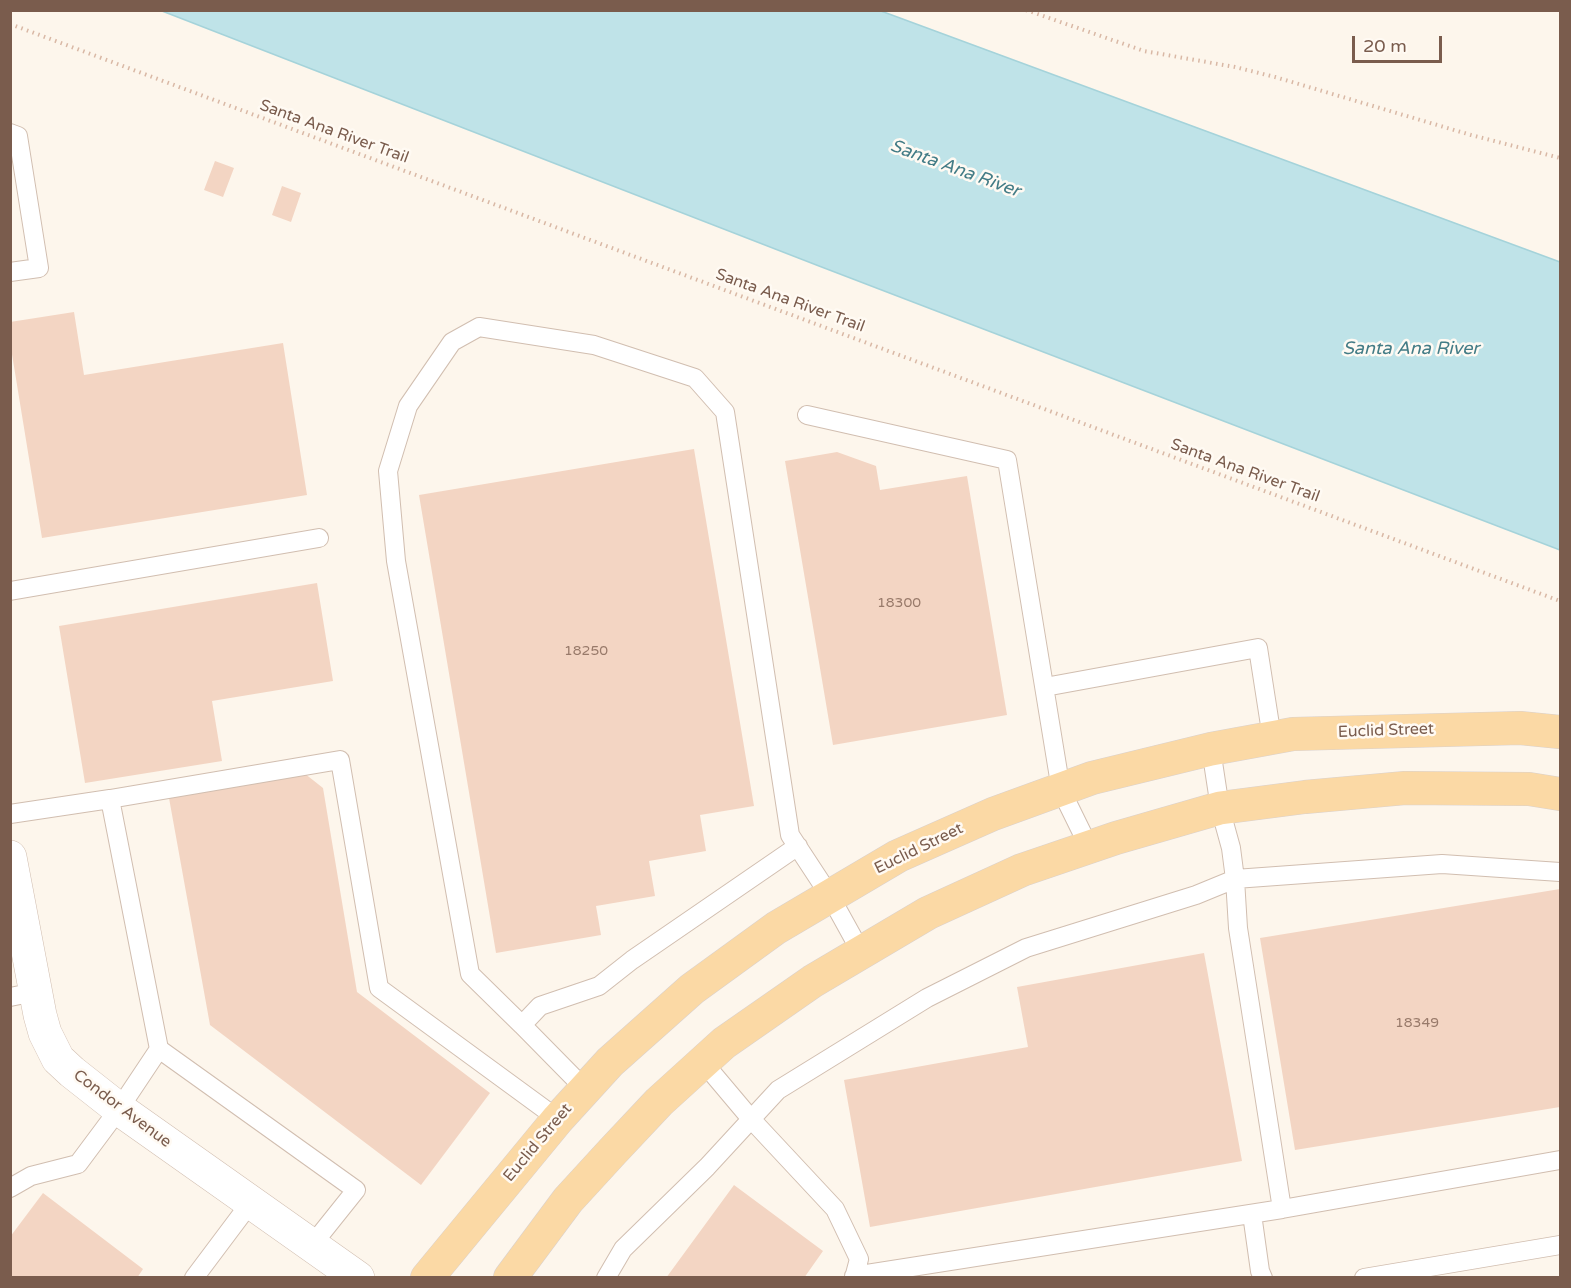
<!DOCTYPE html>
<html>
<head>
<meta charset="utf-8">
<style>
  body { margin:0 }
  #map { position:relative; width:1571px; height:1288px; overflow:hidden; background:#fdf6ec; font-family:"Varela Round",sans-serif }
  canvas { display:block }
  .frame { position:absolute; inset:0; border:12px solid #7a5c4d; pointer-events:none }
  .scale { position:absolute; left:1352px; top:36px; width:90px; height:27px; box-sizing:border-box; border:3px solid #7a5c4d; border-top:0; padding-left:8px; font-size:18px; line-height:21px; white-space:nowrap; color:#7a5c4d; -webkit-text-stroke:4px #fffaf3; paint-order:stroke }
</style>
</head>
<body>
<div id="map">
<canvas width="1571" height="1288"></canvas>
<div class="frame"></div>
<div class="scale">20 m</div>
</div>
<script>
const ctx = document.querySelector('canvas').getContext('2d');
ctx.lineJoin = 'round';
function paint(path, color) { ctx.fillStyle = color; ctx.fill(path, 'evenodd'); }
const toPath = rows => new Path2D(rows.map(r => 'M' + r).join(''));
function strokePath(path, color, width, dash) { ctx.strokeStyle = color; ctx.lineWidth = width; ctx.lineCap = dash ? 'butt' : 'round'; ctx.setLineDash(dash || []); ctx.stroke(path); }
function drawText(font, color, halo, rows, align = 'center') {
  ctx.font = font + ' "Varela Round",sans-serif'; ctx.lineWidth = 5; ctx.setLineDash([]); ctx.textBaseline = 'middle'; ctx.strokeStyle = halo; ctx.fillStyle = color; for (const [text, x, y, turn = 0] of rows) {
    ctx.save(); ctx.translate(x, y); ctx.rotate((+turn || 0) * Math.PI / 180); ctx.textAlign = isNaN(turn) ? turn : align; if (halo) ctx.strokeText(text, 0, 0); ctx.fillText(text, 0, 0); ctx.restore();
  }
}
const water = toPath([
  [162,11,881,11,1560,262,1560,550,819,266,162,11]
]);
paint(water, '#bfe3e8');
strokePath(water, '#a5d3da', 1.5);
paint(toPath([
  [215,161,234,168,223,197,204,190],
  [282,186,301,193,291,222,272,215],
  [74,312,84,375,283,343,307,495,42,538,10,342,10,322],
  [694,449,754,806,700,815,706,851,649,861,655,896,596,906,601,935,496,953,419,495],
  [837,452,876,466,880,490,967,476,1007,715,833,745,785,461],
  [317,583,333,681,212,701,222,761,85,783,59,626],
  [304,773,323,788,357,992,490,1093,421,1185,210,1025,169,798],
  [1560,889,1560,1107,1295,1150,1260,938],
  [1204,953,1242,1161,870,1227,844,1080,1028,1047,1017,987],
  [734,1185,823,1251,804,1278,666,1278],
  [43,1193,143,1269,137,1278,10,1278,10,1237]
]), '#f3d5c3');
const lane = toPath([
  [10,133,18,136,39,268,10,272],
  [807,415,1007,460,1061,790,1089,847],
  [10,591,319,538],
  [1045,687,1258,648,1272,738],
  [1211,749,1220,808,1231,848,1235,879,1238,928,1282,1209,1560,1160],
  [110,799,340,760,379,988,558,1119],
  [10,814,110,799,159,1049,356,1190,312,1245],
  [10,997,35,992],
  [522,1025,470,974,396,561,388,471,408,406,452,342,479,327,594,345,695,378,725,412,790,835,830,896,861,952],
  [703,1062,751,1119,835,1209,859,1259,854,1278],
  [585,1089,522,1025,540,1006,599,986,632,960,798,846],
  [10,1188,31,1176,78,1164,119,1109,159,1049],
  [1252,1214,1260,1271,1263,1278],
  [854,1276,1282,1209],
  [194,1278,251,1202],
  [606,1278,623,1249,707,1167,778,1090,927,998,1026,948,1196,895,1235,879,1442,864,1560,872],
  [1364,1278,1560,1245]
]);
const street = toPath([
  [10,857,40,1015,45,1033,58,1059,72,1072,119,1109,358,1278]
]);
const primary = toPath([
  [427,1278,558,1119,610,1062,692,989,776,928,898,856,993,814,1092,778,1211,749,1293,734,1520,728,1560,732],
  [510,1278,568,1200,612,1152,659,1102,724,1043,813,981,928,913,1022,870,1116,838,1220,808,1305,797,1405,788,1529,789,1560,794]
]);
strokePath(lane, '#d1beb0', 20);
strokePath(street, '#d1beb0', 34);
strokePath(primary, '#dad1cd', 34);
strokePath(toPath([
  [1026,10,1144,51,1235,67,1275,77,1471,135,1560,158],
  [10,24,1560,601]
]), '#d9b8a5', 4, [1.5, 4.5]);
strokePath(lane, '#fff', 18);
strokePath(street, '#fff', 33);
strokePath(primary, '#fbd9a5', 33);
drawText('14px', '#987a6a', null, [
  ["18300",899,603],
  ["18250",586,651],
  ["18349",1417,1023]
]);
drawText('16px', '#7a5c4d', '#fffaf3', [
  ["Santa Ana River Trail",334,132,20],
  ["Santa Ana River Trail",790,301,20],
  ["Santa Ana River Trail",1245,471,20],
  ["Euclid Street",1386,731,-2],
  ["Euclid Street",919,849,-26],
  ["Condor Avenue",122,1109,37],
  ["Euclid Street",538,1143,-50]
]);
drawText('italic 18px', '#437c86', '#fffaf3', [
  ["Santa Ana River",955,169,20],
  ["Santa Ana River",1411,349]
]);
</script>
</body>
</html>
